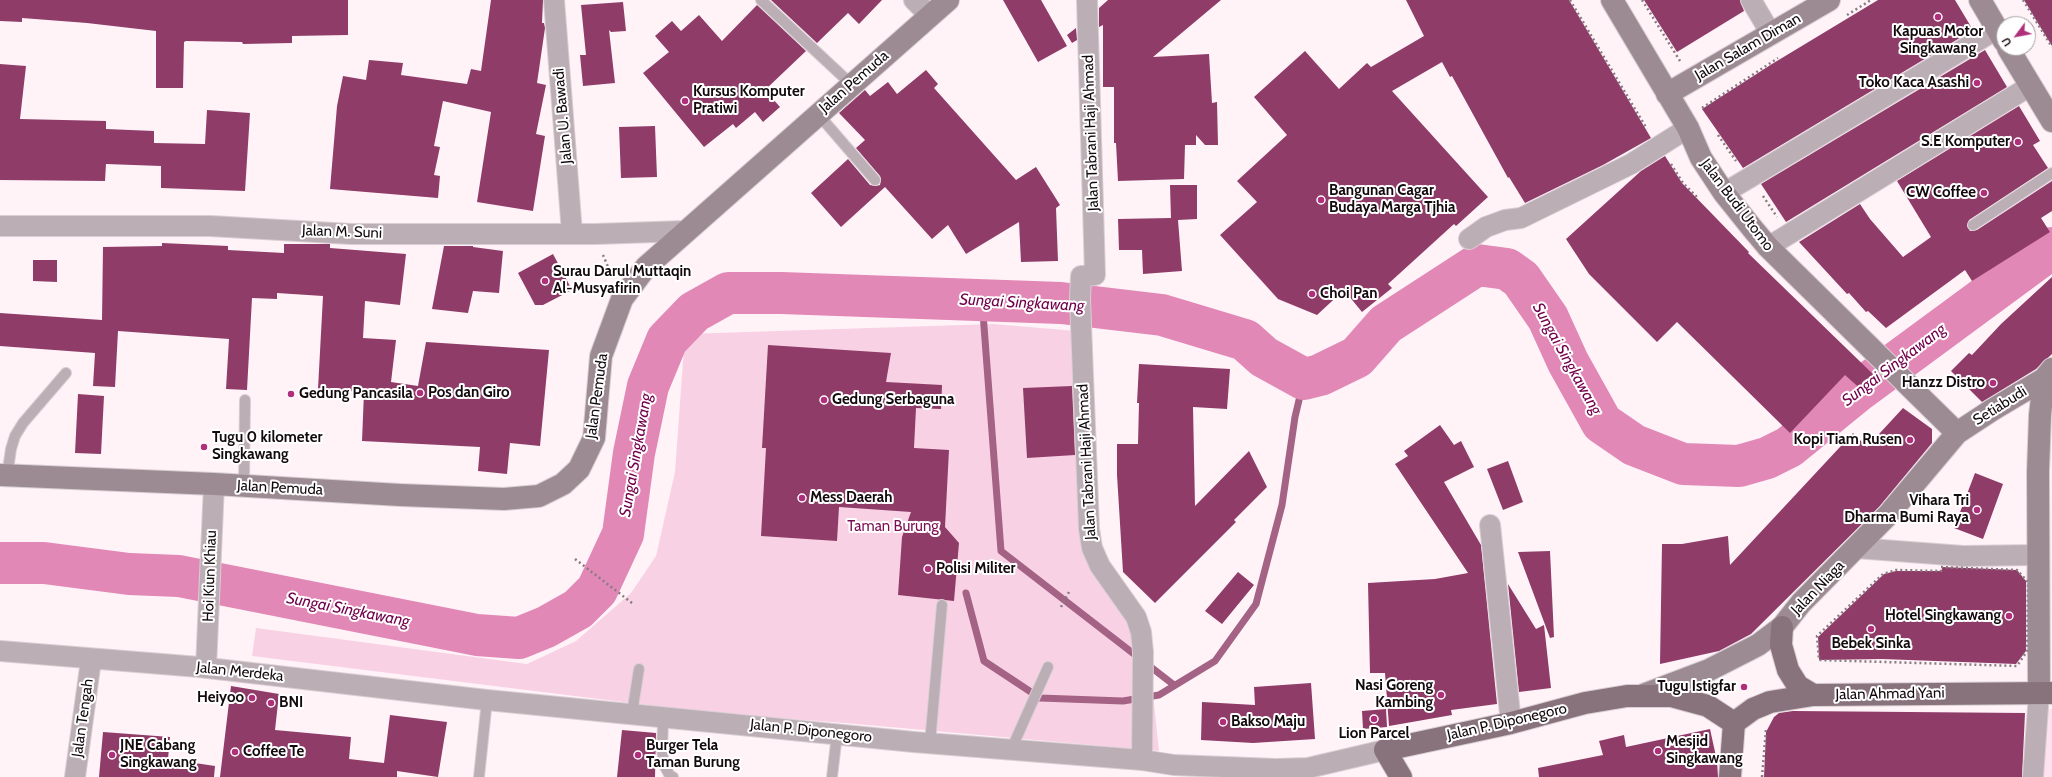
<!DOCTYPE html>
<html>
<head>
<meta charset="utf-8">
<style>
  body { margin:0 }
  #map { position:relative; width:2052px; height:777px; overflow:hidden; background:#fff3f8; font-family:Cabin,sans-serif }
  canvas { display:block }
  .north { position:absolute; left:1996px; top:16px; width:40px; height:40px; box-sizing:border-box; background:#fff; border:1px solid #a19d9f; border-radius:50%; rotate:238deg; font-size:11px; font-weight:700; line-height:16px; text-align:center; color:#130a0e }
  .north::after { content:''; display:block; margin:auto; width:14px; height:18px; background:#b02f7b; clip-path:polygon(50% 0,100% 100%,50% 72%,0 100%) }
</style>
</head>
<body>
<div id="map">
<canvas width="2052" height="777"></canvas>
<div class="north">U</div>
</div>
<script>
const ctx = document.querySelector('canvas').getContext('2d');
ctx.lineJoin = 'round';
function paint(path, color) { ctx.fillStyle = color; ctx.fill(path, 'evenodd'); }
const toPath = rows => new Path2D(rows.map(r => 'M' + r).join(''));
function strokePath(path, color, width, dash) { ctx.strokeStyle = color; ctx.lineWidth = width; ctx.lineCap = dash ? 'butt' : 'round'; ctx.setLineDash(dash || []); ctx.stroke(path); }
function drawText(font, color, halo, rows, align = 'center') {
  ctx.font = font + ' Cabin,sans-serif'; ctx.lineWidth = 4; ctx.setLineDash([]); ctx.textBaseline = 'middle'; ctx.strokeStyle = halo; ctx.fillStyle = color; for (const [text, x, y, turn = 0] of rows) {
    ctx.save(); ctx.translate(x, y); ctx.rotate((+turn || 0) * Math.PI / 180); ctx.textAlign = isNaN(turn) ? turn : align; if (halo) ctx.strokeText(text, 0, 0); ctx.fillText(text, 0, 0); ctx.restore();
  }
}
paint(toPath([
  [2040,709,2052,709,2052,777,2040,777]
]), '#ffe1ef');
paint(toPath([
  [993,324,1089,332,1097,545,1148,646,1159,751,845,723,720,714,252,656,256,628,527,664,576,641,631,593,656,556,675,472,685,334]
]), '#f8d2e4');
strokePath(toPath([
  [982,300,1001,551,1174,685],
  [966,593,984,661,1040,698,1123,701,1159,695,1215,661,1256,604,1282,505,1295,417,1304,379]
]), '#a46284', 7);
strokePath(toPath([
  [0,563,44,563,129,574,179,576,477,635,519,638,546,627,578,609,597,590,623,534,634,453,648,386,667,340,694,312,728,293,781,293,1061,303,1162,315,1245,340,1264,357,1304,379,1320,375,1357,357,1386,324,1477,265,1507,269,1521,279,1548,318,1568,362,1602,423,1634,445,1683,464,1739,466,1767,458,1789,447,1859,390,2052,248]
]), '#e288b6', 42);
paint(toPath([
  [0,0,348,0,348,35,292,36,292,43,243,44,242,42,186,41,184,42,183,88,156,88,156,31,87,23,22,18,22,22,0,21],
  [491,0,543,0,542,23,544,23,545,28,537,83,546,85,536,134,545,136,533,211,477,202,491,112,443,101,434,146,440,147,434,175,440,176,438,198,330,189,337,106,343,76,366,80,369,60,403,63,401,75,467,84,471,69,481,71],
  [771,0,882,0,859,24,848,13,817,43],
  [1003,0,1041,0,1067,46,1038,62],
  [1108,0,1221,0,1153,57,1209,54,1212,103,1217,102,1218,145,1205,145,1196,135,1196,145,1185,145,1184,179,1118,181,1116,143,1114,143,1114,87,1103,87,1103,25,1099,27,1099,8],
  [1406,0,1569,0,1651,138,1603,165,1525,203,1509,177,1508,178,1452,76,1450,77,1442,62,1392,91,1488,197,1456,226,1454,224,1388,284,1392,288,1362,312,1344,290,1317,315,1278,299,1220,235,1257,202,1237,181,1287,135,1254,97,1305,51,1339,89,1367,63,1371,67,1424,36],
  [1644,0,1740,0,1744,11,1677,52],
  [1878,0,1955,0,1973,30,1743,168,1702,109,1772,64],
  [2024,0,2052,0,2052,46,2039,25],
  [623,2,626,31,611,32,609,30,615,83,583,86,580,55,586,55,581,5],
  [757,5,806,51,765,90,780,107,763,122,755,112,736,128,733,124,704,147,643,73,669,52,655,36,672,21,681,31,699,15,722,41],
  [1076,28,1077,40,1072,43,1067,35],
  [1985,50,2007,87,1786,222,1761,184],
  [0,64,26,66,20,119,106,121,106,129,154,131,154,143,205,144,207,110,250,113,245,191,161,188,161,166,106,164,105,181,0,180],
  [926,70,938,84,934,88,1016,180,1036,167,1060,205,1056,208,1058,261,1021,262,1019,222,966,254,948,225,932,239,885,187,841,227,811,193,848,159,870,185,876,186,880,185,881,179,880,176,856,148,865,140,839,113,865,90,870,96,888,82,897,94],
  [2019,106,2040,141,2033,145,2048,168,1969,220,1967,226,1970,231,1977,230,2052,181,2052,211,2041,218,2050,232,1972,281,1965,270,1886,328,1868,311,1866,312,1849,293,1847,294,1799,242,1860,204,1870,219,1903,257,1931,237,1897,181],
  [655,126,657,177,621,178,619,127],
  [1665,156,1682,183,1749,252,1748,253,1877,378,1864,392,1845,375,1790,433,1677,322,1657,342,1589,274,1566,239,1641,171],
  [1170,185,1197,185,1197,219,1178,220,1182,271,1143,274,1142,250,1119,250,1118,219,1171,218],
  [162,243,228,246,228,250,284,253,284,244,330,244,330,248,406,254,400,305,365,301,363,338,396,340,391,382,418,386,426,342,549,350,540,446,510,443,507,474,478,471,480,447,362,441,364,392,318,389,323,296,277,293,277,299,252,298,247,390,226,389,229,339,118,331,115,387,93,386,95,353,0,346,0,313,102,320,103,247,162,246],
  [444,246,473,246,473,247,503,251,499,293,473,291,468,313,432,309],
  [553,254,572,290,543,305,535,305,518,273],
  [33,260,57,260,57,282,33,281],
  [2052,277,2052,354,2036,369,1982,402,1951,371,1969,353,1972,355,2001,324],
  [768,345,891,353,886,382,942,385,941,409,916,408,914,448,949,450,945,527,959,543,954,601,898,595,902,537,911,512,839,507,837,541,761,536,766,448,762,448],
  [1139,364,1230,369,1227,409,1193,407,1195,506,1249,451,1267,487,1234,520,1236,522,1155,603,1123,572,1117,475,1117,444,1138,444,1139,403,1137,403],
  [1072,386,1075,455,1027,458,1023,388],
  [78,394,104,396,101,454,75,453],
  [1903,408,1932,429,1932,443,1879,507,1751,634,1719,651,1660,664,1662,544,1682,544,1728,536,1730,565,1853,433,1867,447],
  [1440,425,1454,445,1461,441,1474,467,1444,482,1481,545,1497,704,1451,710,1452,715,1389,726,1385,673,1370,673,1368,583,1435,579,1468,573,1395,464,1408,456,1404,451],
  [1508,461,1523,502,1503,510,1487,469],
  [1975,473,2003,484,1983,539,1954,528],
  [1550,551,1554,637,1550,638,1518,552],
  [1942,567,2017,570,2026,581,2026,651,2016,664,1882,659,1819,660,1818,637,1884,574,1896,571,1942,571],
  [1238,572,1254,585,1222,624,1205,611],
  [1508,584,1536,629,1544,625,1551,688,1519,692],
  [1311,683,1315,739,1253,743,1201,740,1202,702,1255,705,1254,687],
  [231,686,279,694,275,730,351,737,349,759,384,763,390,715,447,722,438,777,397,771,397,777,220,777],
  [1386,709,1387,727,1363,729,1362,711],
  [1793,711,2025,713,2022,777,1764,777,1766,732,1774,717,1779,713],
  [1710,729,1717,761,1718,777,1539,777,1538,768,1603,755,1599,741,1624,735,1626,747],
  [622,730,656,733,655,777,617,777],
  [103,732,170,737,168,759,215,766,214,777,99,777]
]), '#8f3c69');
const lane = toPath([
  [761,0,852,85],
  [818,114,875,180],
  [1973,225,2052,173],
  [7,476,11,449,15,436,23,423,66,373],
  [244,486,245,400],
  [632,713,639,669],
  [666,718,663,724,662,750,664,765,670,776,673,777],
  [930,743,942,605],
  [1011,750,1048,667],
  [479,777,487,700],
  [832,777,837,734]
]);
const street = toPath([
  [554,0,572,233],
  [914,0,930,16],
  [1087,0,1095,275,1081,276,1080,299,1089,529,1092,548,1100,566,1136,617,1141,632,1143,652,1142,760],
  [1751,0,1771,34],
  [1724,193,1997,29],
  [0,226,210,226,351,234,595,234,685,231],
  [1469,239,1486,227,1505,220,1521,218,1631,164,1688,128],
  [1768,247,2030,86],
  [1490,525,1511,723],
  [1856,548,1963,556,2037,555],
  [0,651,199,667,487,700,914,742,1142,760,1174,765,1276,769,1308,768,1385,750],
  [206,668,214,484],
  [75,777,91,660],
  [2033,777,2039,693]
]);
const secondary = toPath([
  [1612,0,1688,128,1701,158,1724,193,1752,228,1768,247,1957,433],
  [1980,0,2004,41],
  [2008,48,2052,121],
  [1667,94,1829,0],
  [0,475,214,484,400,495,504,499,539,496,563,484,579,469,594,438,601,356,622,299,646,267,948,0],
  [2039,693,2038,472,2040,415,2044,379],
  [1643,695,1709,670,1758,645,1782,627,1801,603,1888,515,1957,433,1992,410,2044,379,2052,369]
]);
const primary = toPath([
  [1782,627,1781,645,1788,670,1798,686,1813,695],
  [1734,723,1753,709,1770,702,1813,695,2052,693],
  [1401,777,1385,750,1511,723,1585,703,1627,696,1671,696,1708,706,1734,723],
  [1730,777,1734,723]
]);
strokePath(lane, '#d9ced3', 12);
strokePath(street, '#d9ced3', 22);
strokePath(secondary, '#d9ced3', 24);
strokePath(primary, '#d9ced3', 24);
strokePath(toPath([
  [1570,0,1647,129],
  [1642,0,1680,61],
  [2023,0,2052,47],
  [1847,15,1871,0],
  [1702,108,1778,58],
  [1718,135,1736,161],
  [1671,164,1683,183,1698,198],
  [1763,196,1777,217],
  [603,255,611,274],
  [575,559,632,603],
  [1941,567,2017,570,2028,582,2027,651,2017,666,1819,660,1817,636,1883,574,1896,570,1941,571,1941,567],
  [1061,607,1070,590],
  [1762,777,1766,729]
]), '#867c80', 2.5, [2, 3]);
strokePath(lane, '#bbaeb4', 10);
strokePath(street, '#bbaeb4', 20);
strokePath(secondary, '#9d8b93', 22);
strokePath(primary, '#88727c', 22);
for (const [x, y, r, color] of [
  [1938,17,4,"#b02f7b"],
  [1977,83,4,"#b02f7b"],
  [685,101,4,"#b02f7b"],
  [2018,142,4,"#b02f7b"],
  [1984,193,4,"#b02f7b"],
  [1321,200,4,"#b02f7b"],
  [545,281,4,"#b02f7b"],
  [1312,294,4,"#b02f7b"],
  [1993,383,4,"#b02f7b"],
  [420,393,4,"#b02f7b"],
  [291,394,4,"#b02f7b"],
  [824,400,4,"#b02f7b"],
  [1910,440,4,"#b02f7b"],
  [204,447,4,"#b02f7b"],
  [802,498,4,"#b02f7b"],
  [1977,510,4,"#b02f7b"],
  [928,569,4,"#b02f7b"],
  [2009,616,4,"#b02f7b"],
  [1871,629,4,"#b02f7b"],
  [1744,687,4,"#b02f7b"],
  [1441,695,4,"#b02f7b"],
  [252,698,4,"#b02f7b"],
  [271,703,4,"#b02f7b"],
  [1374,719,4,"#b02f7b"],
  [1223,722,4,"#b02f7b"],
  [1658,751,4,"#b02f7b"],
  [235,752,4,"#b02f7b"],
  [112,755,4,"#b02f7b"],
  [638,755,4,"#b02f7b"]
]) { const dot = new Path2D(); dot.arc(x, y, r, 0, 2 * Math.PI); ctx.fillStyle = color; ctx.fill(dot); strokePath(dot, '#fff', 1.5); }
drawText('bold 15px', '#130a0e', '#fff', [
  ["Kapuas Motor",1938,32,"center"],
  ["Singkawang",1938,49,"center"],
  ["Toko Kaca Asashi",1969,83,"right"],
  ["Kursus Komputer",693,92],
  ["Pratiwi",693,109],
  ["S.E Komputer",2010,142,"right"],
  ["Bangunan Cagar",1329,191],
  ["Budaya Marga Tjhia",1329,208],
  ["CW Coffee",1976,193,"right"],
  ["Surau Darul Muttaqin",553,272],
  ["Al-Musyafirin",553,289],
  ["Choi Pan",1320,294],
  ["Hanzz Distro",1985,383,"right"],
  ["Pos dan Giro",428,393],
  ["Gedung Pancasila",299,394],
  ["Gedung Serbaguna",832,400],
  ["Tugu 0 kilometer",212,438],
  ["Singkawang",212,455],
  ["Kopi Tiam Rusen",1902,440,"right"],
  ["Mess Daerah",810,498],
  ["Vihara Tri",1969,501,"right"],
  ["Dharma Bumi Raya",1969,518,"right"],
  ["Polisi Militer",936,569],
  ["Hotel Singkawang",2001,616,"right"],
  ["Bebek Sinka",1871,644,"center"],
  ["Nasi Goreng",1433,686,"right"],
  ["Kambing",1433,703,"right"],
  ["Tugu Istigfar",1736,687,"right"],
  ["Heiyoo",244,698,"right"],
  ["BNI",279,703],
  ["Bakso Maju",1231,722],
  ["Lion Parcel",1374,734,"center"],
  ["Mesjid",1666,742],
  ["Singkawang",1666,759],
  ["JNE Cabang",120,746],
  ["Singkawang",120,763],
  ["Burger Tela",646,746],
  ["Taman Burung",646,763],
  ["Coffee Te",243,752]
], 'left');
drawText('15px', '#130a0e', '#fff', [
  ["Jalan Salam Diman",1748,47,-30],
  ["Jalan Pemuda",854,82,-41],
  ["Jalan U. Bawadi",563,116,-95],
  ["Jalan Tabrani Haji Ahmad",1091,133,-92],
  ["Jalan Budi Utomo",1737,205,53],
  ["Jalan M. Suni",342,232,2],
  ["Jalan Pemuda",597,396,-82],
  ["Setiabudi",2000,406,-32],
  ["Jalan Tabrani Haji Ahmad",1087,462,-93],
  ["Jalan Pemuda",280,488,3],
  ["Hoi Kiun Khiau",210,576,-88],
  ["Jalan Niaga",1818,588,-46],
  ["Jalan Merdeka",240,672,6],
  ["Jalan Ahmad Yani",1890,694,-1],
  ["Jalan Tengah",83,718,-82],
  ["Jalan P. Diponegoro",1507,722,-13],
  ["Jalan P. Diponegoro",811,731,6]
]);
drawText('15px', '#7a0d52', '#fff', [
  ["Taman Burung",893,527]
]);
drawText('italic 16px', '#72004b', '#fff', [
  ["Sungai Singkawang",1022,303,3],
  ["Sungai Singkawang",1567,359,61],
  ["Sungai Singkawang",1894,365,-37],
  ["Sungai Singkawang",636,455,-80],
  ["Sungai Singkawang",348,610,11]
]);
</script>
</body>
</html>
